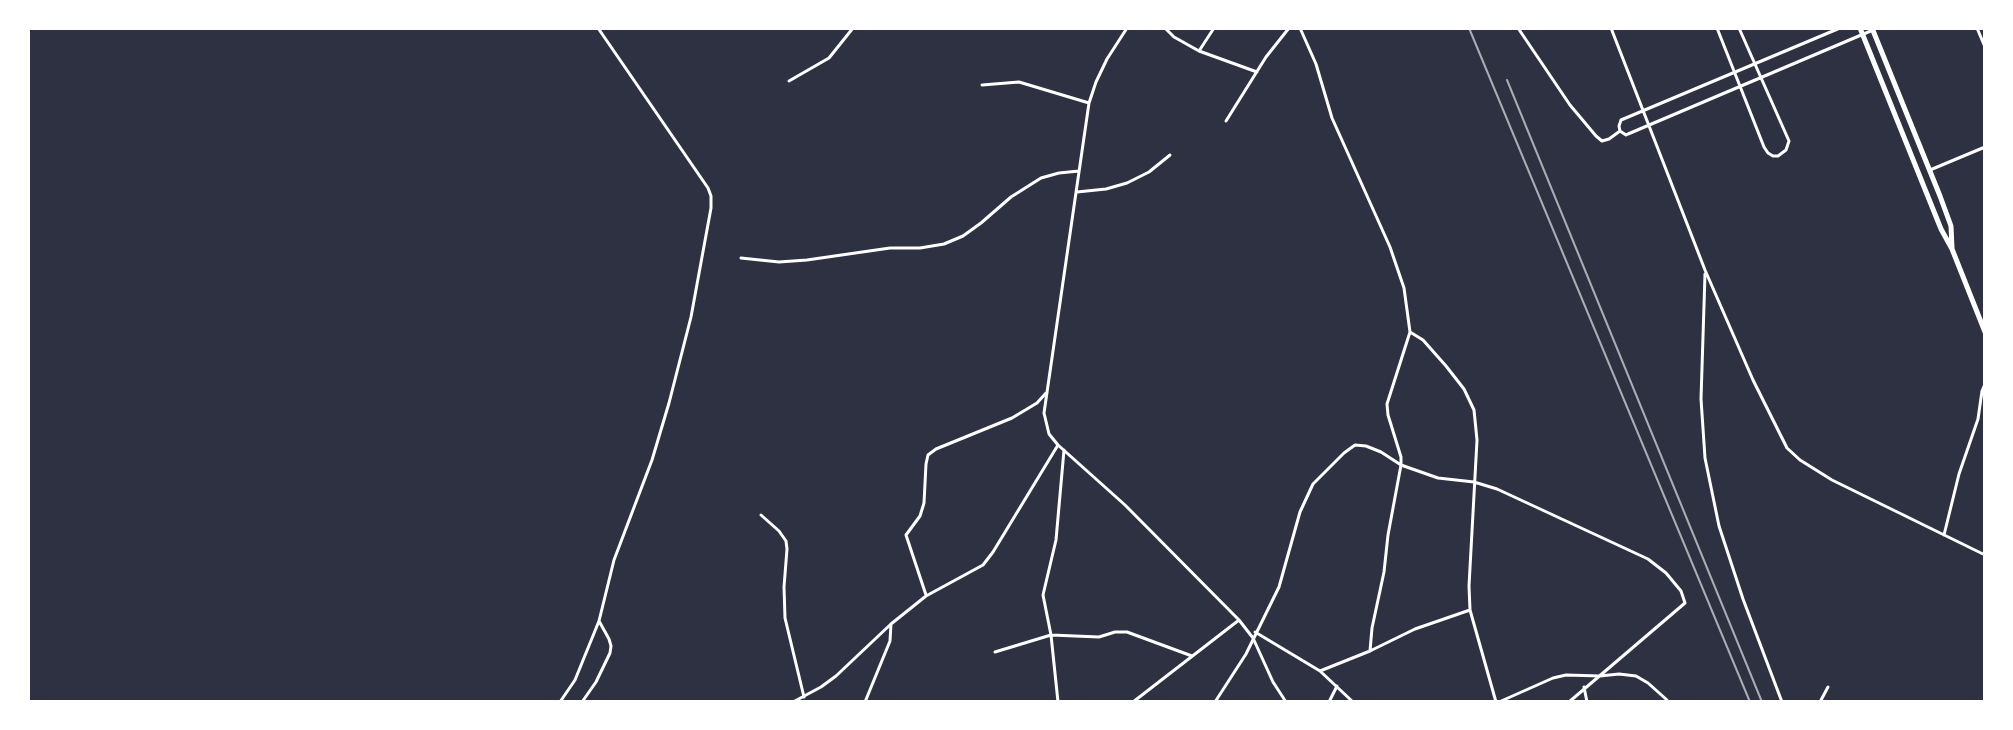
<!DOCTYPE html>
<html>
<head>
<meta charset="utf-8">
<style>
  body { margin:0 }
  #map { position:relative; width:2013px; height:730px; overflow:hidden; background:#2d3142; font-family:"DejaVu Sans",sans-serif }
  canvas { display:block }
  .frame { position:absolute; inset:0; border:30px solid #fff; pointer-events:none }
</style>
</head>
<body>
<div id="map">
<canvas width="2013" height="730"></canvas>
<div class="frame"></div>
</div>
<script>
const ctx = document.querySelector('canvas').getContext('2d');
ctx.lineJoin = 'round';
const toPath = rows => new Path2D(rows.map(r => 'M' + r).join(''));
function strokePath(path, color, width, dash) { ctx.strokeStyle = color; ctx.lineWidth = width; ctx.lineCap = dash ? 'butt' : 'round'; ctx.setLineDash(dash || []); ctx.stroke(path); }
strokePath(toPath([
  [1127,28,1107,59,1096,82,1089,103,1044,413,1049,434,1058,445,1125,505,1239,620,1253,638,1273,682,1286,702],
  [1165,28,1174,37,1199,51,1257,72],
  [1300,28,1316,64,1332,118,1390,247,1404,288,1410,332,1387,404,1388,415,1401,457,1401,465,1388,535,1384,572,1372,628,1370,651],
  [1518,28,1570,105,1596,136,1602,141,1609,139,1620,131],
  [1611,28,1705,270,1753,380,1787,448,1800,460,1832,480,1985,555],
  [1717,28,1764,147,1768,153,1773,156,1778,156,1786,150,1789,141,1739,28],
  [1840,28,1621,120,1619,126,1620,131,1626,135,1628,134,1873,30],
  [1977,28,1985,47],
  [1199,51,1214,28],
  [789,81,829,58,853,28],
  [982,85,1019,82,1089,103],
  [1226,121,1266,57,1289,28],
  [1930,170,1985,147],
  [1077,192,1106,189,1127,183,1149,172,1170,155],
  [741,258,779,262,807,260,890,248,920,248,944,244,963,236,981,223,1011,197,1041,178,1059,173,1079,171],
  [1705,274,1701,399,1705,458,1719,526,1743,599,1782,702],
  [1410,332,1423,340,1446,366,1464,389,1474,410,1477,440,1469,586,1470,610,1496,702],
  [761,515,779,531,786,541,787,549,784,587,785,618,804,697],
  [1944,535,1959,474,1978,419,1982,391,1985,384],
  [926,595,906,535,920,516,924,503,926,464,928,455,936,449,1012,418,1037,403,1046,393],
  [1255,632,1320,671,1353,702],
  [995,652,1051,635,1099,637,1115,632,1127,632,1192,656],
  [1320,671,1370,651,1415,629,1470,610],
  [1584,687,1587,702],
  [560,702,575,680,599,621,614,560,652,460,669,403,691,317,711,208,711,196,708,188,598,28],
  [582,702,596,682,610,653,611,646,609,639,599,621],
  [793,702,821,687,836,676,891,624,926,596,983,565,993,552,1058,445],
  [865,702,890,641,891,624],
  [1058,702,1051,635,1043,595,1056,540,1064,450],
  [1133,702,1239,620],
  [1215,702,1246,654,1279,587,1300,512,1313,484,1344,453,1355,445,1366,446,1381,452,1401,465,1438,478,1474,482,1497,489,1648,559,1666,573,1681,591,1685,603,1569,702],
  [1329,702,1337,686],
  [1499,702,1553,678,1566,675,1600,676,1619,674,1636,676,1648,683,1667,700],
  [1820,702,1828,687]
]), '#fff', 3);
strokePath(toPath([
  [1860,28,1941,229,1952,249,1985,332],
  [1872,28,1940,196,1951,226,1952,248]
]), '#fff', 5);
strokePath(toPath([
  [1469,28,1750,702],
  [1507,80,1762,702]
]), '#abadb3', 2);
</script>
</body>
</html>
